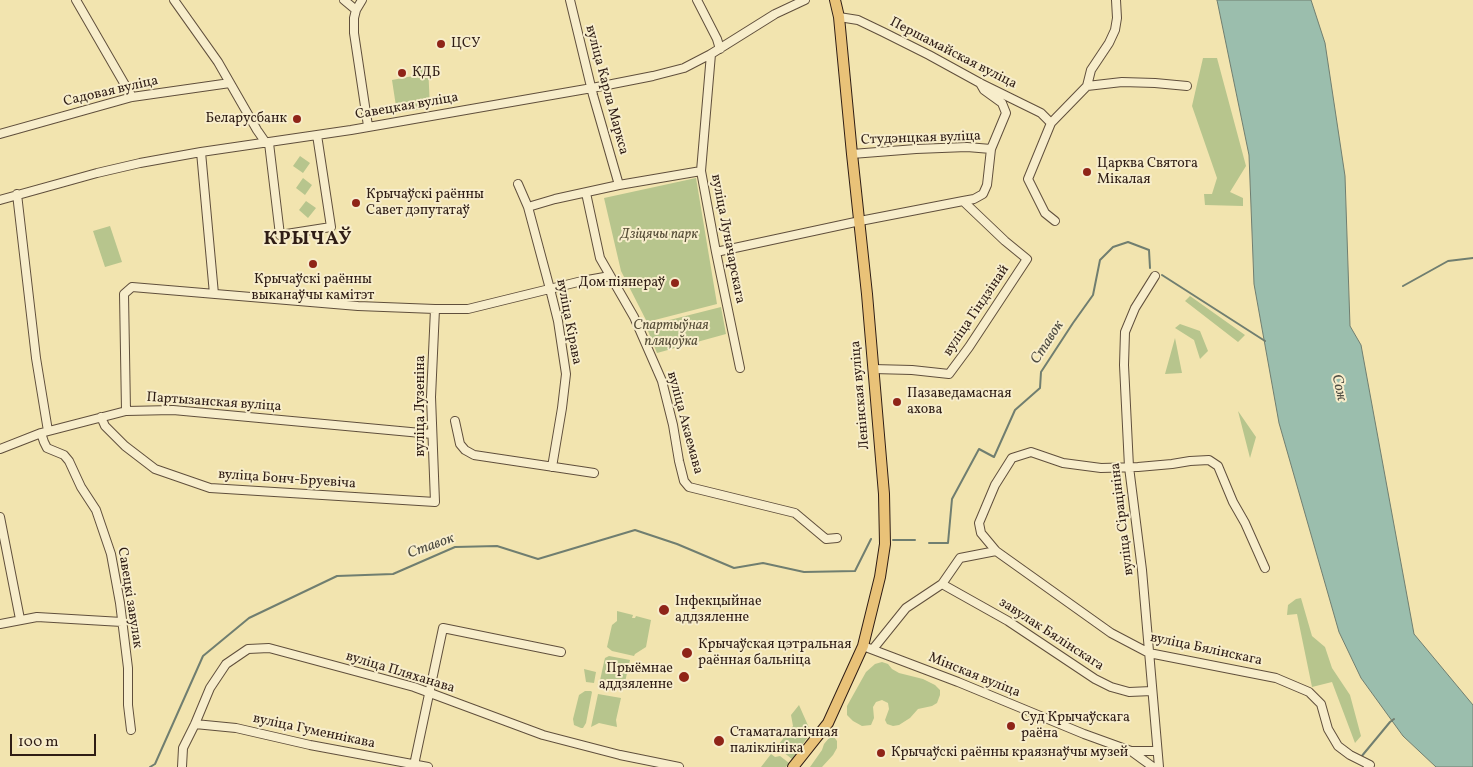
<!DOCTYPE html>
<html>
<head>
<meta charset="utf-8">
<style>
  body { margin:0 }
  #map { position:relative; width:1473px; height:767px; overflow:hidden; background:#f2e4af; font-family:Vollkorn,serif }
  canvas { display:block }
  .scale { position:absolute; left:10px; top:734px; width:86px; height:22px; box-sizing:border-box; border:2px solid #2f1d15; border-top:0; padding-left:6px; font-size:15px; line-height:18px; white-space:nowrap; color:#2f1d15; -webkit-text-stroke:4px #f7edcb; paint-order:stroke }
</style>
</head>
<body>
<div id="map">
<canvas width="1473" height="767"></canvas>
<div class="scale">100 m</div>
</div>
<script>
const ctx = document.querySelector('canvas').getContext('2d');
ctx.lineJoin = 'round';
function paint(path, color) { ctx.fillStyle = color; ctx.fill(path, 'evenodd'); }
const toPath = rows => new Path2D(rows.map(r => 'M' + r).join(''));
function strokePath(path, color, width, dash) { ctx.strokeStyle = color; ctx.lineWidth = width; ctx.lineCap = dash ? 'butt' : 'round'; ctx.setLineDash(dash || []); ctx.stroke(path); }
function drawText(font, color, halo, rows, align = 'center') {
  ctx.font = font + ' Vollkorn,serif'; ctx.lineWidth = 4; ctx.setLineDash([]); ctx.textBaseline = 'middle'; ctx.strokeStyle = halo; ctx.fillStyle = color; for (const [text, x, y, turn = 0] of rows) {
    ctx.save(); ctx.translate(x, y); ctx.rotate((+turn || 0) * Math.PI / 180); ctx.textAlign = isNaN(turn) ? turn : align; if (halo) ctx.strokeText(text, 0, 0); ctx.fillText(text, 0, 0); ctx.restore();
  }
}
paint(toPath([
  [1203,58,1217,58,1246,166,1230,192,1243,198,1243,206,1205,205,1204,194,1212,194,1217,178,1192,106],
  [428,65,430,108,397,113,392,80,413,76,414,68],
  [300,156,310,163,303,173,293,166],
  [303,178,312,185,305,195,296,188],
  [696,178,717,304,647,322,621,271,604,198],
  [306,201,316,208,308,218,299,210],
  [110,226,122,262,105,267,93,231],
  [1190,296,1245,335,1238,342,1185,301],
  [721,307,726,334,657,353,646,326],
  [1180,324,1200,331,1208,351,1200,359,1194,340,1175,328],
  [1175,338,1182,373,1165,374],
  [1238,411,1256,437,1250,458],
  [1301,598,1312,636,1325,647,1332,668,1350,695,1361,736,1355,743,1332,682,1312,687,1297,614,1287,615,1288,605,1296,599],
  [617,611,633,615,632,618,635,618,636,616,651,620,646,647,635,654,634,656,612,651,607,647,612,625,617,621],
  [609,656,630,660,623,691,599,685,604,662,605,658],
  [882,662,888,664,892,669,899,673,923,679,935,685,940,690,940,695,937,703,932,706,918,709,910,718,899,725,893,726,887,724,885,720,889,709,888,703,882,700,876,702,873,707,874,718,871,725,862,726,853,721,847,715,847,706,866,672,875,664],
  [584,669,596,672,594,683,586,682],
  [585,691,591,691,592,692,586,723,583,728,581,728,574,725,573,719,579,695],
  [598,694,621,698,616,720,617,727,599,723,591,727],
  [799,705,810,730,810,734,792,759,783,752,782,747,779,744,793,726,791,715],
  [834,737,837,741,837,748,833,755,822,767,810,767,822,750,824,744,829,738],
  [771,754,775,757,780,756,789,763,786,767,761,767]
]), '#b7c58d');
const water = toPath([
  [1217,0,1311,0,1325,43,1345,176,1350,326,1361,345,1414,634,1473,705,1473,767,1436,767,1403,736,1361,678,1339,632,1279,423,1254,284,1249,155,1217,0]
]);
paint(water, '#9bbead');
strokePath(water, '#707e70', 1);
strokePath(toPath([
  [1162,275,1265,341],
  [1403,286,1448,261,1473,258],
  [893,540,915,540],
  [929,543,948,543,952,499,979,449,994,457,1015,410,1040,388,1041,372,1073,323,1093,295,1100,260,1113,247,1128,242,1149,250,1150,268],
  [1361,757,1390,722,1394,719],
  [150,767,155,764,203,656,249,618,337,576,393,574,455,547,497,546,538,559,635,530,677,544,734,568,763,563,804,572,855,571,871,539]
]), '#707e70', 2);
const minor = toPath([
  [76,0,132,97],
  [174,0,218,62,257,130,266,143],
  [344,0,356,10],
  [362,0,356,10,354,18,354,33,368,126],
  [570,0,593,95,619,185],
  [697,0,717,39,720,49],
  [839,17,858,20,883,32,929,55,980,83,1041,113,1051,123],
  [711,54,701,171,716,252,740,368],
  [1087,86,1122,82,1155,83,1187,86],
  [0,134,132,97,230,83],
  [269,143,280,235,331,227,317,135],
  [201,152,214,294],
  [852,154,916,149,967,147,991,149],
  [518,184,528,207,550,289,558,321,566,374,562,408,552,467],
  [586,193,600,258,634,317,662,381,673,425,679,461,684,481,689,487,795,513,826,539,837,538],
  [17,194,36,358,48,431],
  [0,200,97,173,140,163,201,152,351,130,592,88,653,76,684,68,711,54,775,14,805,0],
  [528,207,555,199,619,185,701,171],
  [1055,221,1045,213,1028,179,1051,123,1087,86,1091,70,1109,43,1115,30,1117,18,1116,0],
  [716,252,860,221,963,201],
  [1155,276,1135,308,1125,332,1124,365,1129,467,1142,570,1159,767],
  [873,369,912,370,949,374,969,347,1027,259,1005,241,963,201,974,199,983,194,987,185,991,149,1006,113,1002,103,984,90,980,83],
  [126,411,124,294,132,287,358,306,435,309,468,309,582,281,610,276],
  [101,417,105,426,125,446,155,469,210,488,435,502,431,397,435,309],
  [455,421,460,444,465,450,474,455,594,473],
  [41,433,44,442,47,448,64,455,69,461,81,487,96,510,111,554,120,603,128,668,128,705,131,730],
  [0,449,41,433,126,411,173,410,432,434],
  [0,517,20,619],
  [1265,568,1245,523,1233,502,1218,466,1209,460,1190,461,1172,464,1138,467,1101,468,1063,463,1031,452,1012,458,995,485,979,523,981,533,996,551,1111,633,1149,653,1276,678,1309,692,1321,704,1328,729,1338,746,1350,755,1370,765,1368,767],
  [942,584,1008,621,1095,679,1111,687,1129,692,1152,691],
  [0,624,37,617,122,622],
  [863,646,958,682,1084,734,1131,751,1157,751],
  [873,649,906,608,942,584,960,558,996,551],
  [195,724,236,728,310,745,428,767],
  [1131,751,1153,767],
  [414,765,443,628,561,652],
  [182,767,183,748,195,724,210,688,226,664,248,649,269,648,414,687,543,735,620,755,679,767]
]);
const major = toPath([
  [793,767,828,723,863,646,880,577,885,544,884,494,867,294,852,154,839,17,835,0]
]);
strokePath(minor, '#604f3c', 10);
strokePath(major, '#2f1d15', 12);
strokePath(minor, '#f7edcb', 8);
strokePath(major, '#e9c278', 10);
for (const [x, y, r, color] of [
  [441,44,5,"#8f2418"],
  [402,73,5,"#8f2418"],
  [297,119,5,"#8f2418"],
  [1087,172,5,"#8f2418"],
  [356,203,5,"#8f2418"],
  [313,264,5,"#8f2418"],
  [675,283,5,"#8f2418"],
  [897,402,5,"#8f2418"],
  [664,610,6,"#8f2418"],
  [687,653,6,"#8f2418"],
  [684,677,6,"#8f2418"],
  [1011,726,5,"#8f2418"],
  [719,741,6,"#8f2418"],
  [881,753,5,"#8f2418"]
]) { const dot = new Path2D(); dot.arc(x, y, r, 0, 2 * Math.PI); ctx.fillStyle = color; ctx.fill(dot); strokePath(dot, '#f7edcb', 2); }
drawText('14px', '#2f1d15', '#f7edcb', [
  ["ЦСУ",451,44],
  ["КДБ",412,73],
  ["Беларусбанк",287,119,"right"],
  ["Царква Святога",1097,164],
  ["Мікалая",1097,180],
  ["Крычаўскі раённы",366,195],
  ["Савет дэпутатаў",366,211],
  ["Крычаўскі раённы",313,280,"center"],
  ["выканаўчы камітэт",313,296,"center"],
  ["Дом піянераў",665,283,"right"],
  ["Пазаведамасная",907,394],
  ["ахова",907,410],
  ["Інфекцыйнае",675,602],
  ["аддзяленне",675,618],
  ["Крычаўская цэтральная",698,645],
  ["раённая бальніца",698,661],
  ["Прыёмнае",673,669,"right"],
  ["аддзяленне",673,685,"right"],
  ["Суд Крычаўскага",1021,718],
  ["раёна",1021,734],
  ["Стаматалагічная",730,733],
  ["паліклініка",730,749],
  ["Крычаўскі раённы краязнаўчы музей",891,753]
], 'left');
drawText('14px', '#2f1d15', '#f7edcb', [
  ["Першамайская вуліца",953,54,27],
  ["вуліца Карла Маркса",606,90,75],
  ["Садовая вуліца",111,92,-13],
  ["Савецкая вуліца",407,107,-10],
  ["Студэнцкая вуліца",921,139,-2],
  ["вуліца Луначарскага",727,239,79],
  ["вуліца Гіндзінай",977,311,-56],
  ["вуліца Кірава",568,322,79],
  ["Ленінская вуліца",861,395,-95],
  ["Партызанская вуліца",214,403,4],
  ["вуліца Лузеніна",421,406,-90],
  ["вуліца Акаемава",684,423,75],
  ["вуліца Бонч-Бруевіча",287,480,4],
  ["вуліца Сірацініна",1123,519,-97],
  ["Савецкі завулак",129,598,81],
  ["завулак Бялінскага",1051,635,33],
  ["вуліца Бялінскага",1206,650,12],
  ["вуліца Пляханава",400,673,17],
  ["Мінская вуліца",974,676,22],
  ["вуліца Гуменнікава",314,732,12]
]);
drawText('italic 14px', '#584f39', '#f7edcb', [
  ["Дзіцячы парк",659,235],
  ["Спартыўная",671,326],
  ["пляцоўка",671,342]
]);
drawText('italic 15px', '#4f4d43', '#f7edcb', [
  ["Ставок",1048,343,-57],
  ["Сож",1338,388,78],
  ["Ставок",431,547,-20]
]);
ctx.letterSpacing = '1px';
drawText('bold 19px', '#2f1d15', '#f7edcb', [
  ["КРЫЧАЎ",308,241]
]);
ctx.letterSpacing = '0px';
</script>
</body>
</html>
